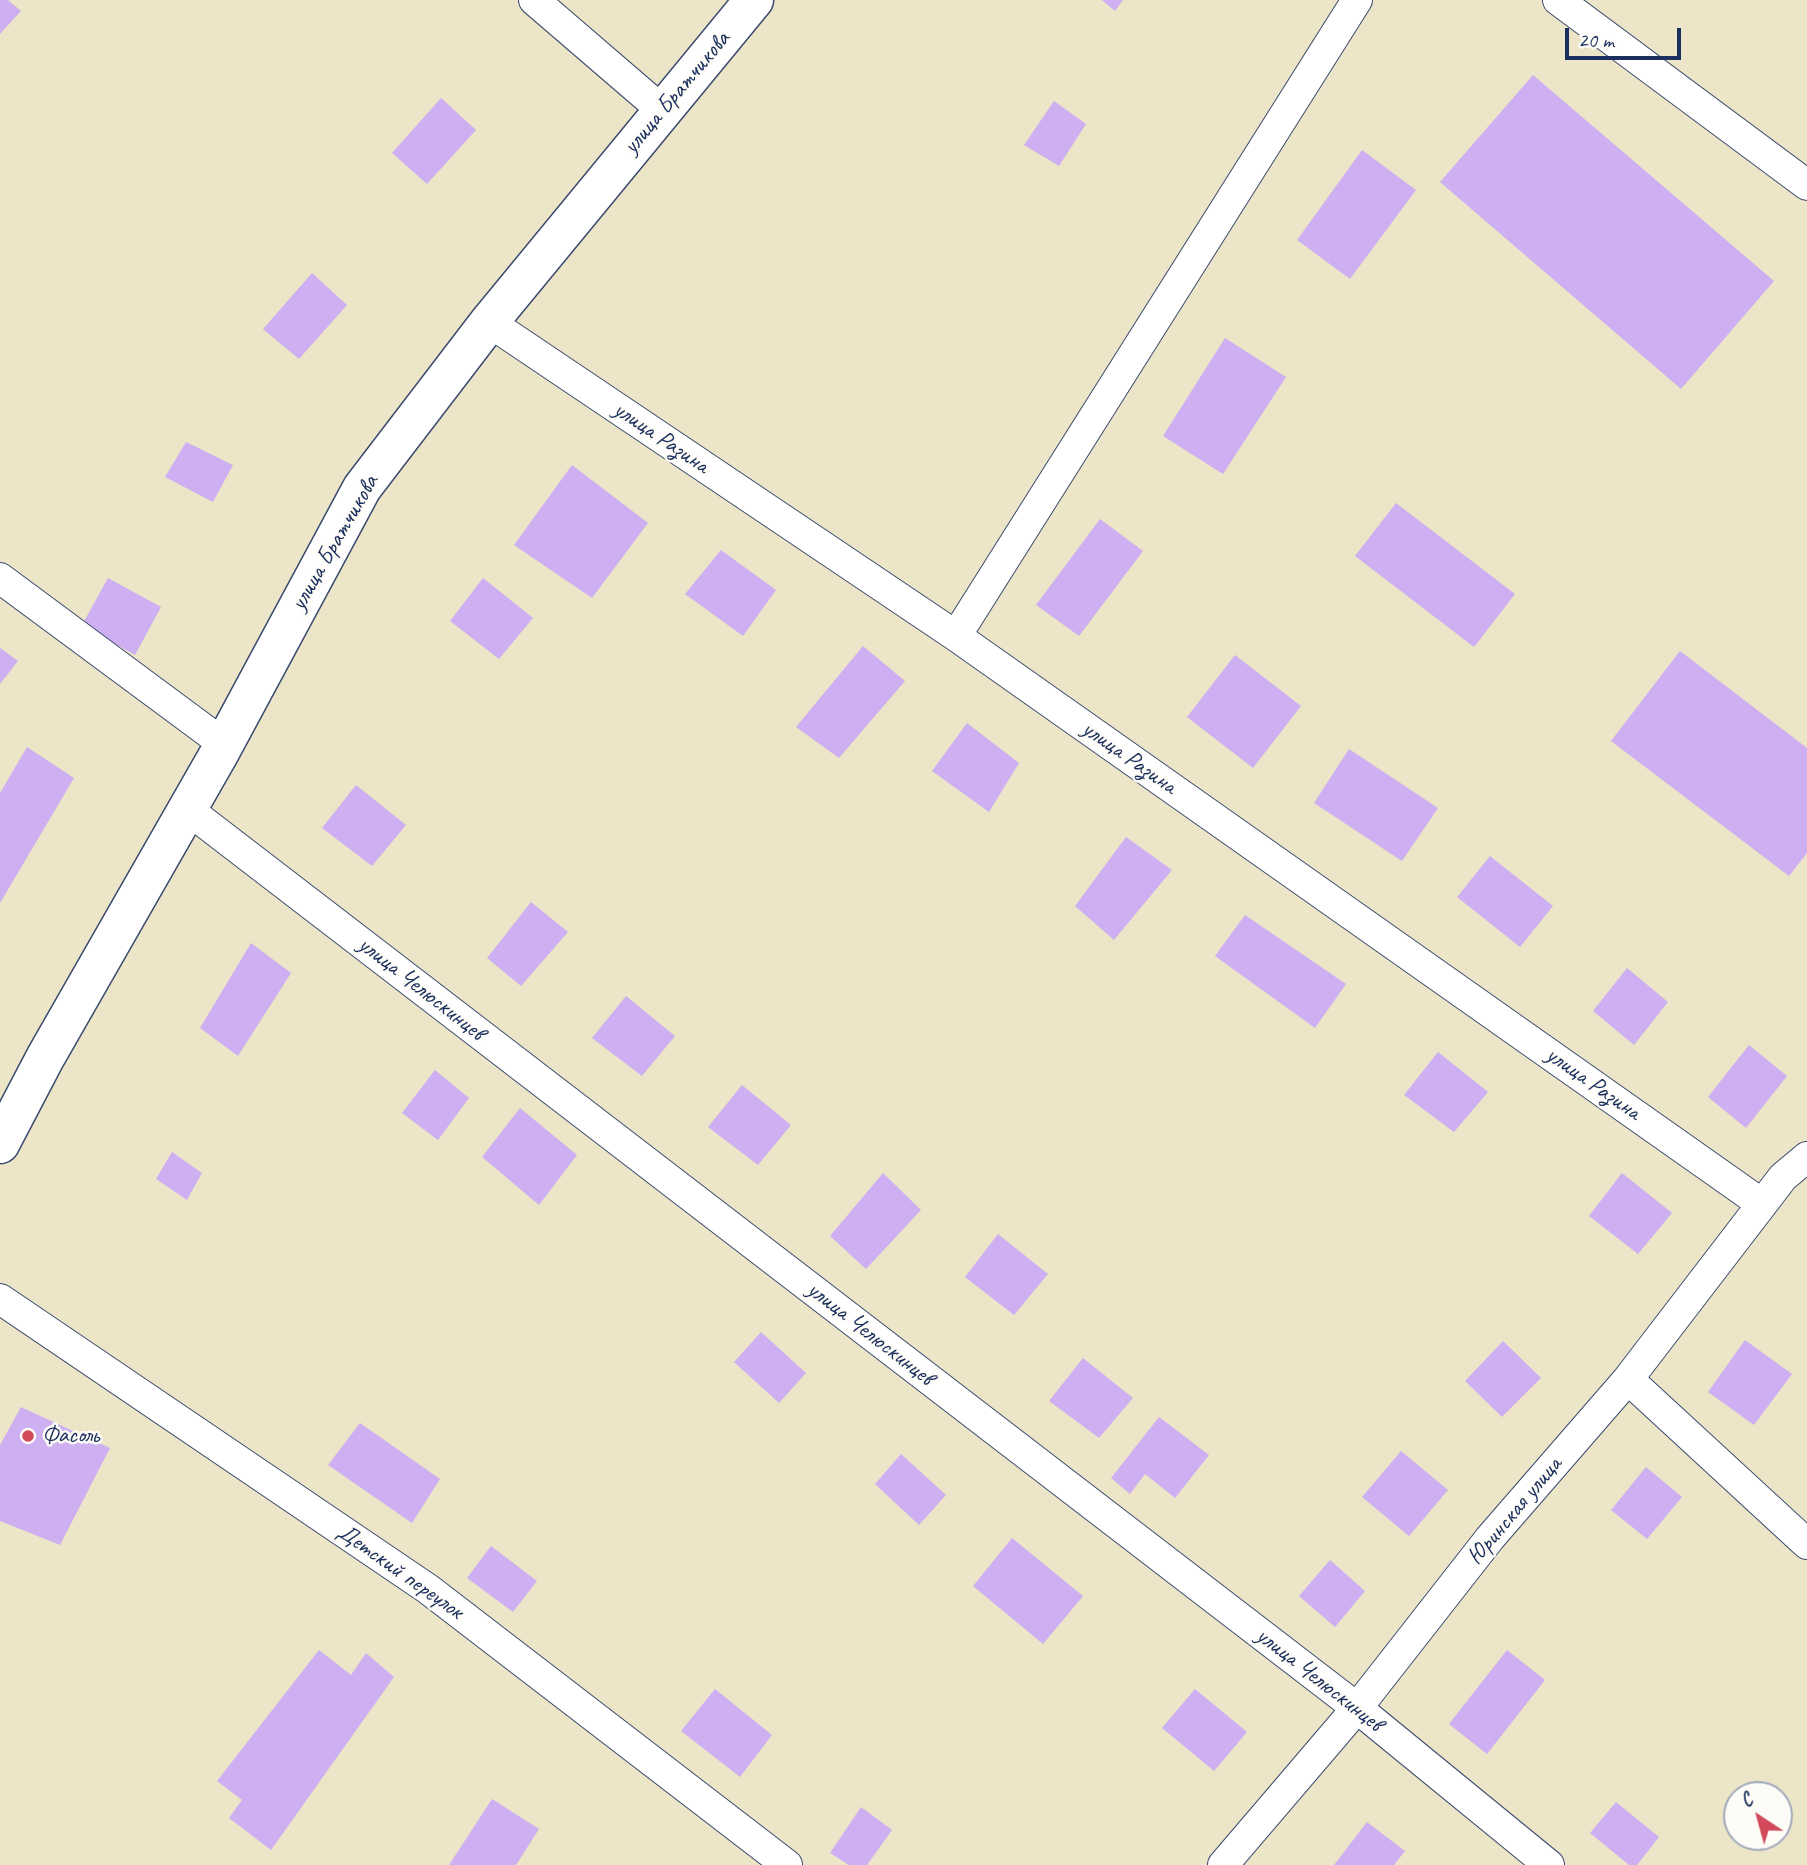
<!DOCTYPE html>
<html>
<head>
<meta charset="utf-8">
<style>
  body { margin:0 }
  #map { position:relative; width:1807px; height:1865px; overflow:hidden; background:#ece5c7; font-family:Caveat,sans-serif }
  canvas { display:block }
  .north { position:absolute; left:1723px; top:1781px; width:70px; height:70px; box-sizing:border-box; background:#fdfcf7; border:2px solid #a3aaba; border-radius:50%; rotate:324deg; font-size:19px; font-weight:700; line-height:28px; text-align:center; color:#1b2f5e }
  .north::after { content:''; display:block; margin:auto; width:24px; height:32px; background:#d1495b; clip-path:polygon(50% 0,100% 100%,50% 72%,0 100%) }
  .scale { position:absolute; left:1565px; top:28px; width:116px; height:32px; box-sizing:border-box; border:4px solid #1b2f5e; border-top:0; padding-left:9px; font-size:21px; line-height:24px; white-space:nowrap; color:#1b2f5e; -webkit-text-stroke:5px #fdfcf7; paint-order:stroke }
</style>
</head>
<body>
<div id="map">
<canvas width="1807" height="1865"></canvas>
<div class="north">С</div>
<div class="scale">20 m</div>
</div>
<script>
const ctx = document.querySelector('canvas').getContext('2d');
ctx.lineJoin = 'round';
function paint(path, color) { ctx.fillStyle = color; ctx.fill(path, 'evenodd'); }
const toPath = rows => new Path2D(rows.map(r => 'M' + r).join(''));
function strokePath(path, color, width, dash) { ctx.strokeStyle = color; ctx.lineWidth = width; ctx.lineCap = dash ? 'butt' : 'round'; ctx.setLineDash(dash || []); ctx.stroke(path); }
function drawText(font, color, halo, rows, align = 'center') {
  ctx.font = font + ' Caveat,sans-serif'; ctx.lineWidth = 5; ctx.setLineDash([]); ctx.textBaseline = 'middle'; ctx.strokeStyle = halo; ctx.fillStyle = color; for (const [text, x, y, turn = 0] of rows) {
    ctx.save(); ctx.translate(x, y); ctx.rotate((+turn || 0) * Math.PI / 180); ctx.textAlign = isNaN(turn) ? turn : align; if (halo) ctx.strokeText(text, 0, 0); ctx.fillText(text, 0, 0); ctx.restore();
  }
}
paint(toPath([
  [0,0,8,0,21,11,0,34],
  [1102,0,1123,0,1115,11],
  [1533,75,1774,281,1681,389,1440,182],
  [441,98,476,130,427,184,392,153],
  [1054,101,1086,124,1059,166,1024,145],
  [1362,150,1416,190,1350,279,1297,240],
  [312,273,347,305,299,359,263,329],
  [1225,338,1286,377,1223,474,1163,436],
  [186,442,233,465,213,502,165,477],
  [572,465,648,523,592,598,514,545],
  [1396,503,1515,594,1474,647,1355,556],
  [1100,519,1143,551,1079,636,1036,605],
  [721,550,776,590,743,636,685,594],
  [108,578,161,607,135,655,82,625],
  [483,578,533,618,499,659,450,621],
  [863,646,905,681,839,758,796,727],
  [0,648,18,661,0,684],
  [1680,651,1807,748,1807,853,1789,876,1611,741],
  [1235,655,1301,706,1253,768,1187,717],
  [967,723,1019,763,989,812,932,771],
  [27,747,74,778,0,903,0,793],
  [1349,749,1438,808,1402,861,1314,803],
  [356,785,406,825,372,866,322,828],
  [1126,837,1172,870,1114,940,1075,906],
  [1490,856,1553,906,1520,947,1457,897],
  [531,902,568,932,521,986,487,958],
  [1245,915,1346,984,1315,1028,1215,956],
  [251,943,291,973,238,1056,200,1028],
  [1627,968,1668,1002,1634,1045,1593,1011],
  [626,996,675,1036,642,1076,592,1038],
  [1749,1045,1787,1076,1746,1128,1708,1097],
  [1438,1052,1488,1092,1454,1132,1404,1095],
  [435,1070,469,1098,438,1140,402,1113],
  [742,1085,791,1125,758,1165,708,1127],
  [520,1108,577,1155,539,1205,482,1157],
  [172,1152,202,1173,187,1200,156,1179],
  [883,1173,921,1210,866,1269,830,1236],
  [1622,1173,1672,1213,1638,1254,1589,1216],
  [998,1234,1048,1274,1014,1315,965,1277],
  [761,1332,806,1373,779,1403,734,1362],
  [1745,1340,1792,1374,1754,1425,1708,1392],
  [1503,1341,1541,1378,1502,1417,1465,1381],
  [1083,1358,1133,1398,1099,1438,1049,1401],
  [21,1407,110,1448,60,1545,0,1521,0,1445],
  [1159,1417,1209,1455,1175,1498,1145,1474,1130,1494,1111,1478],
  [360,1423,440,1479,412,1523,328,1465],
  [1401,1451,1448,1490,1409,1536,1362,1497],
  [901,1454,946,1495,919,1525,875,1484],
  [1646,1467,1682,1497,1647,1539,1611,1510],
  [1012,1538,1083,1596,1043,1644,973,1586],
  [491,1546,537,1581,513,1612,467,1578],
  [1330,1560,1365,1591,1335,1627,1299,1596],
  [319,1650,351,1675,366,1653,394,1677,271,1850,229,1818,242,1800,217,1781],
  [1507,1650,1545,1680,1487,1754,1449,1724],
  [715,1689,772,1735,740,1777,681,1731],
  [1195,1689,1247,1732,1214,1771,1162,1728],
  [492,1799,539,1829,516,1865,449,1865],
  [1616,1802,1659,1837,1637,1865,1629,1865,1590,1833],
  [861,1807,892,1830,867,1865,849,1865,830,1853],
  [1367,1822,1405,1851,1394,1865,1334,1865]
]), '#cdaff2');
const street = toPath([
  [534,0,663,111],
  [1558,0,1807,185],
  [489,322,956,636,1762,1204],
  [0,578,224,744],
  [956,636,1357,0],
  [187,809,1357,1708,1549,1865],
  [0,1299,428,1589,787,1865],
  [1628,1379,1807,1544],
  [1223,1865,1357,1708,1490,1538,1628,1379,1783,1177,1807,1157]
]);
const secondary = toPath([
  [0,1144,45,1058,220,752,362,488,489,322,754,0]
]);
strokePath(street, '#3a4a6e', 32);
strokePath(secondary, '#3a4a6e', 41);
strokePath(street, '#fff', 30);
strokePath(secondary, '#fff', 38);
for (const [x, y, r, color] of [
  [28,1436,7,"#d1495b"]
]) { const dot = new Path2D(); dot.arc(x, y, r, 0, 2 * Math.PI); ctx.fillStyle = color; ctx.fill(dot); strokePath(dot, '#fdfcf7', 2.5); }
drawText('24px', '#1b2f5e', '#fdfcf7', [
  ["улица Братчикова",677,93,-50],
  ["улица Разина",661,438,34],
  ["улица Братчикова",335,543,-60],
  ["улица Разина",1129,758,35],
  ["улица Челюскинцев",421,989,38],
  ["улица Разина",1593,1084,35],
  ["улица Челюскинцев",870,1334,38],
  ["Юринская улица",1515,1511,-50],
  ["Детский переулок",400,1572,35],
  ["улица Челюскинцев",1319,1680,38]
]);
drawText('24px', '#1b2f5e', '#fdfcf7', [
  ["Фасоль",42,1436]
], 'left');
</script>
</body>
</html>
